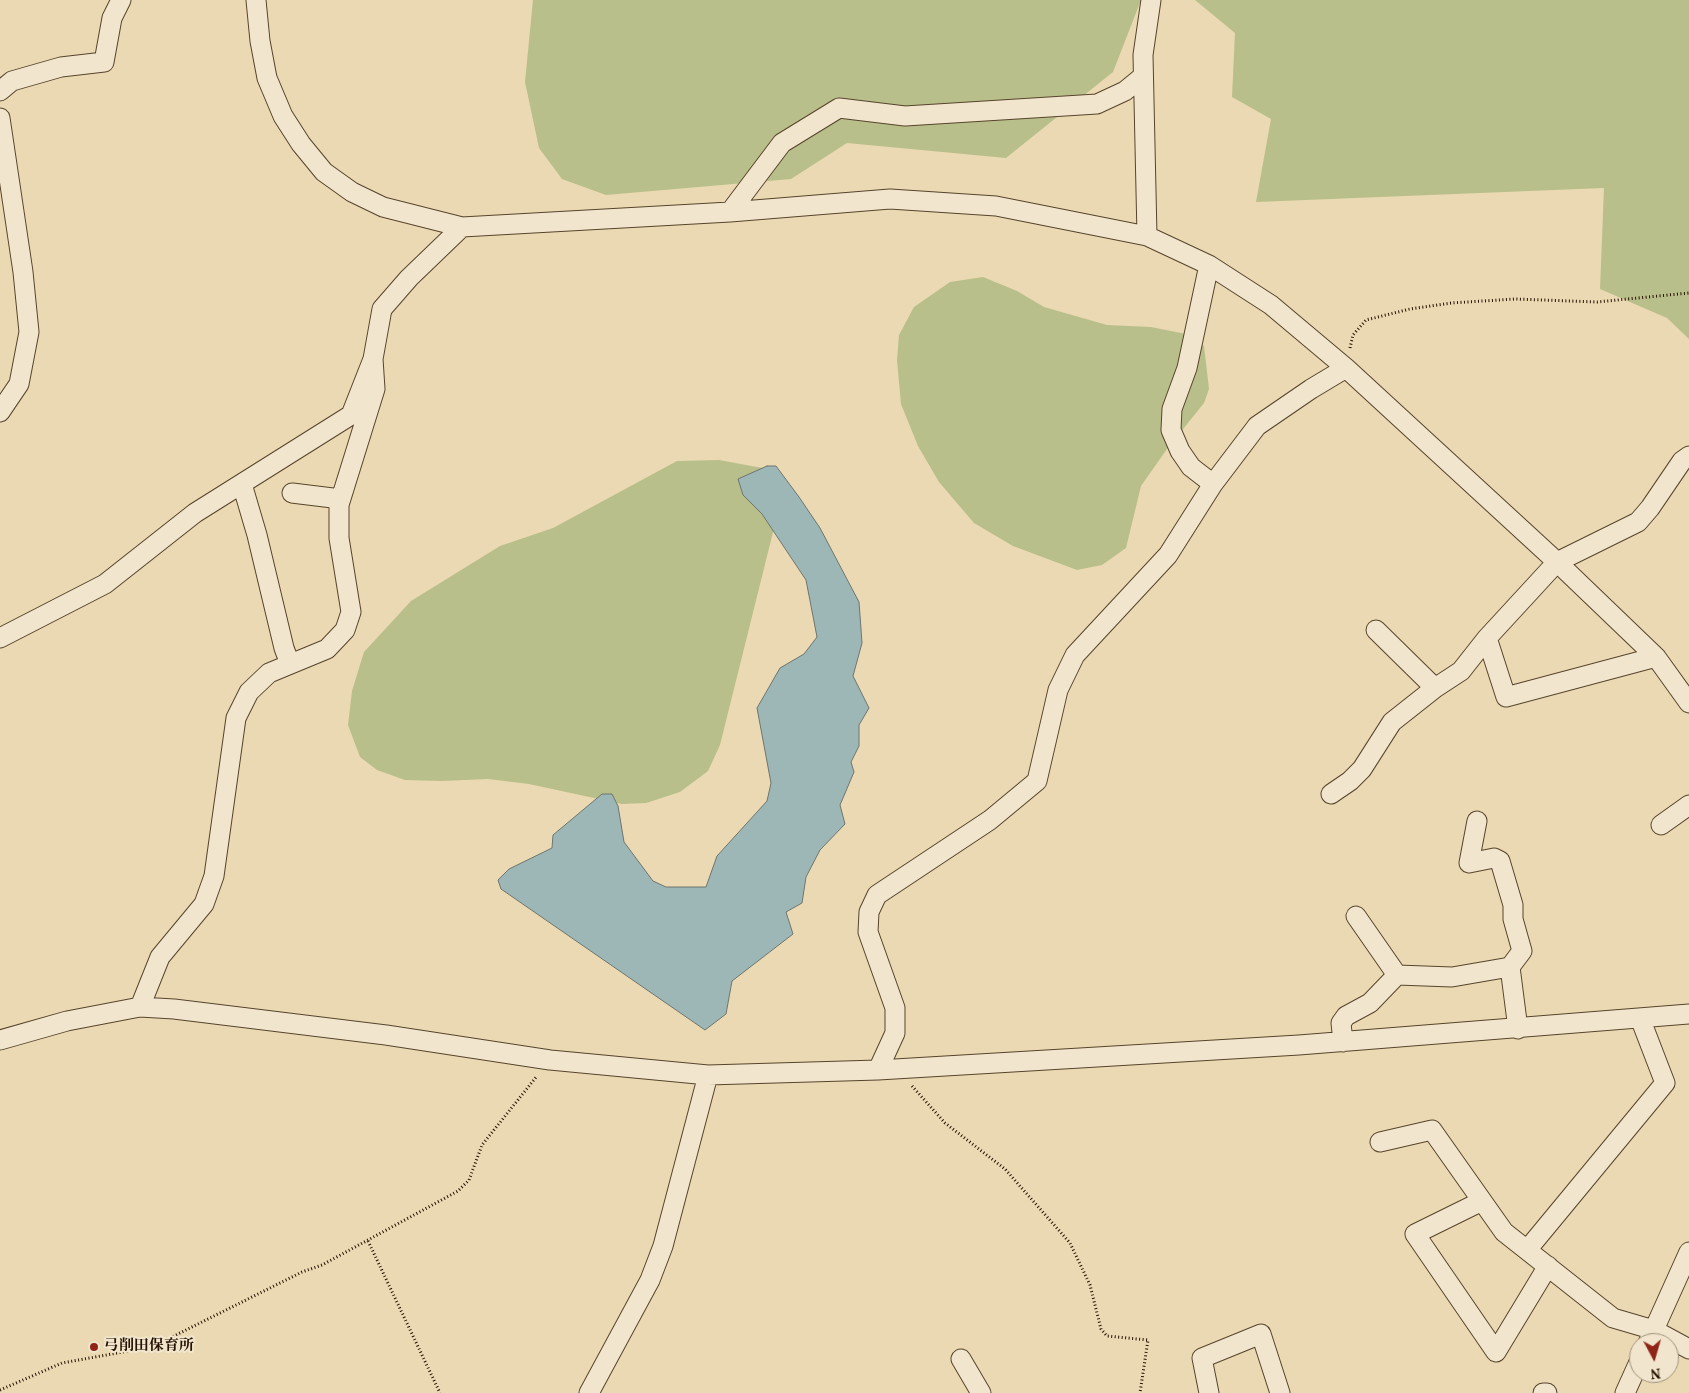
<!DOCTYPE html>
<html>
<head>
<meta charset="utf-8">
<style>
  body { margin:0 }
  #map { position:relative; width:1689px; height:1393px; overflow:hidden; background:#ead9b2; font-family:Vollkorn,serif }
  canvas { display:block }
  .north { position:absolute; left:1629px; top:1333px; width:50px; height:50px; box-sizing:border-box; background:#f1e6cd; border:1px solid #a0917b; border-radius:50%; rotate:174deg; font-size:14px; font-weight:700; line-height:20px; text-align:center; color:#261200 }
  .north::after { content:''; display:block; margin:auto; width:18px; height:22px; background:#8f2418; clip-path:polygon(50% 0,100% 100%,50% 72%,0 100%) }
</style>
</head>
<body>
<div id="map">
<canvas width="1689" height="1393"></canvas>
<div class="north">N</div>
</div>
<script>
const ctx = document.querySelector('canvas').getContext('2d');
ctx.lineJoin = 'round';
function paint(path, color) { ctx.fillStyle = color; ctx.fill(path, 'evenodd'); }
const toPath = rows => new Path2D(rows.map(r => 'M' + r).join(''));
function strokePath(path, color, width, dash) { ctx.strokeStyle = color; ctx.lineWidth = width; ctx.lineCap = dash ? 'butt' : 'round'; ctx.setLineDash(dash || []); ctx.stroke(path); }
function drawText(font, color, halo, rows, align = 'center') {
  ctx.font = font + ' Vollkorn,"Noto Serif JP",serif'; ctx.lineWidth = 4; ctx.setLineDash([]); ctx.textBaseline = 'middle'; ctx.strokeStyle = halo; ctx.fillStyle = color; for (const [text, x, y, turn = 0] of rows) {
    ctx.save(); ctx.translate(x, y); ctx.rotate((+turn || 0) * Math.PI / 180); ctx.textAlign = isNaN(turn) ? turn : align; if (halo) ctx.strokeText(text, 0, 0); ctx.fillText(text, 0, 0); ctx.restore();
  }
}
paint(toPath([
  [533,0,1141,0,1113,72,1006,158,847,143,791,179,606,195,562,179,539,148,525,82],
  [1195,0,1689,0,1689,339,1667,318,1600,289,1604,188,1256,202,1271,119,1232,97,1235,33],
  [983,277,1017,291,1044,307,1107,325,1151,327,1186,334,1204,346,1209,389,1204,403,1167,449,1141,486,1126,548,1102,565,1077,570,1013,546,974,523,939,482,918,446,901,404,897,360,899,335,914,307,950,282],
  [719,460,768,469,781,500,720,745,708,771,680,792,646,803,622,804,529,784,488,779,442,781,405,780,377,770,360,757,348,725,352,691,364,652,411,601,500,546,553,528,677,461]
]), '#b9bf8a');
const water = toPath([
  [767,466,776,466,799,497,820,528,859,602,862,643,853,676,869,708,859,725,859,746,851,762,854,772,840,805,845,824,820,850,806,877,802,903,786,912,793,934,732,981,726,1014,705,1030,501,889,498,880,509,869,552,848,553,835,602,794,612,794,618,806,624,842,653,881,666,887,706,887,717,856,767,801,771,783,757,708,780,668,804,654,817,637,806,580,762,514,743,495,738,479,767,466]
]);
paint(water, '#9db7b7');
strokePath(water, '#6d756e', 1);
const minor = toPath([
  [256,0,260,41,267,78,283,116,301,144,324,172,352,192,383,207,462,227,730,212,890,199,996,206,1147,236,1209,265,1271,305,1346,368,1557,562,1656,657,1689,703],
  [0,91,12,81,61,67,104,62,112,18,121,0],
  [0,118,23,272,29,332,19,384,0,412],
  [730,212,782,143,839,108,905,116,1097,104,1125,91,1142,77],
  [1147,236,1143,55,1151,0],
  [1209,265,1187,368,1172,409,1171,430,1180,451,1191,467,1213,484],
  [242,484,257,535,284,648,290,664],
  [292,493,341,499],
  [1376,630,1435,688,1461,671,1487,638],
  [0,638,105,584,195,513,351,415,373,359,382,309,409,278,462,227],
  [1656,657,1506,697,1487,638,1557,562,1638,522,1650,508,1682,461,1689,456],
  [1331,794,1350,781,1362,769,1392,722,1435,688],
  [1477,821,1469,863,1494,858,1500,861,1513,905,1513,919,1522,951,1510,967],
  [1661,825,1689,805],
  [1356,916,1397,975,1452,977,1510,967,1518,1029],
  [140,1007,160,957,204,904,214,876,236,718,249,692,269,673,327,649,345,630,351,612,339,538,339,505,375,389,373,359],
  [0,1040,67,1021,140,1007,174,1009,386,1035,550,1060,708,1075,878,1070,1299,1045,1689,1014],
  [1343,1042,1341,1023,1346,1016,1370,1003,1397,975],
  [878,1070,895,1033,895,1008,868,932,869,912,877,895,990,820,1037,781,1058,690,1075,655,1168,555,1213,484,1257,426,1311,389,1346,368],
  [1380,1142,1432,1130,1504,1232,1613,1318,1654,1330,1689,1349],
  [1482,1201,1415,1234,1496,1352,1548,1266],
  [1527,1250,1665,1083,1640,1018],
  [1648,1343,1689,1252],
  [961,1359,981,1393],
  [589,1393,650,1280,663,1246,708,1075],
  [1209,1393,1202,1358,1261,1334,1280,1393],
  [1543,1393,1547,1393],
  [1625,1393,1639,1362]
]);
strokePath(minor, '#57442c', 21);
strokePath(toPath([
  [1350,348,1353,335,1366,320,1410,309,1451,303,1515,299,1597,302,1689,293],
  [912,1086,945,1123,1005,1169,1070,1243,1090,1285,1101,1329,1107,1336,1148,1340,1140,1393],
  [368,1241,440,1393],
  [0,1390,62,1363,134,1350,170,1338,302,1272,322,1265,458,1191,469,1180,482,1145,537,1076]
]), '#261200', 3, [1, 2.5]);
strokePath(minor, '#f1e6cd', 19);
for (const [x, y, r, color] of [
  [94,1347,5,"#8f2418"]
]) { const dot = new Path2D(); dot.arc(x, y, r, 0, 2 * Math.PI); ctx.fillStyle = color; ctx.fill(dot); strokePath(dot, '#f1e6cd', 2); }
drawText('bold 15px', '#261200', '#f1e6cd', [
  ["弓削田保育所",104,1347]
], 'left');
</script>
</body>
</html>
